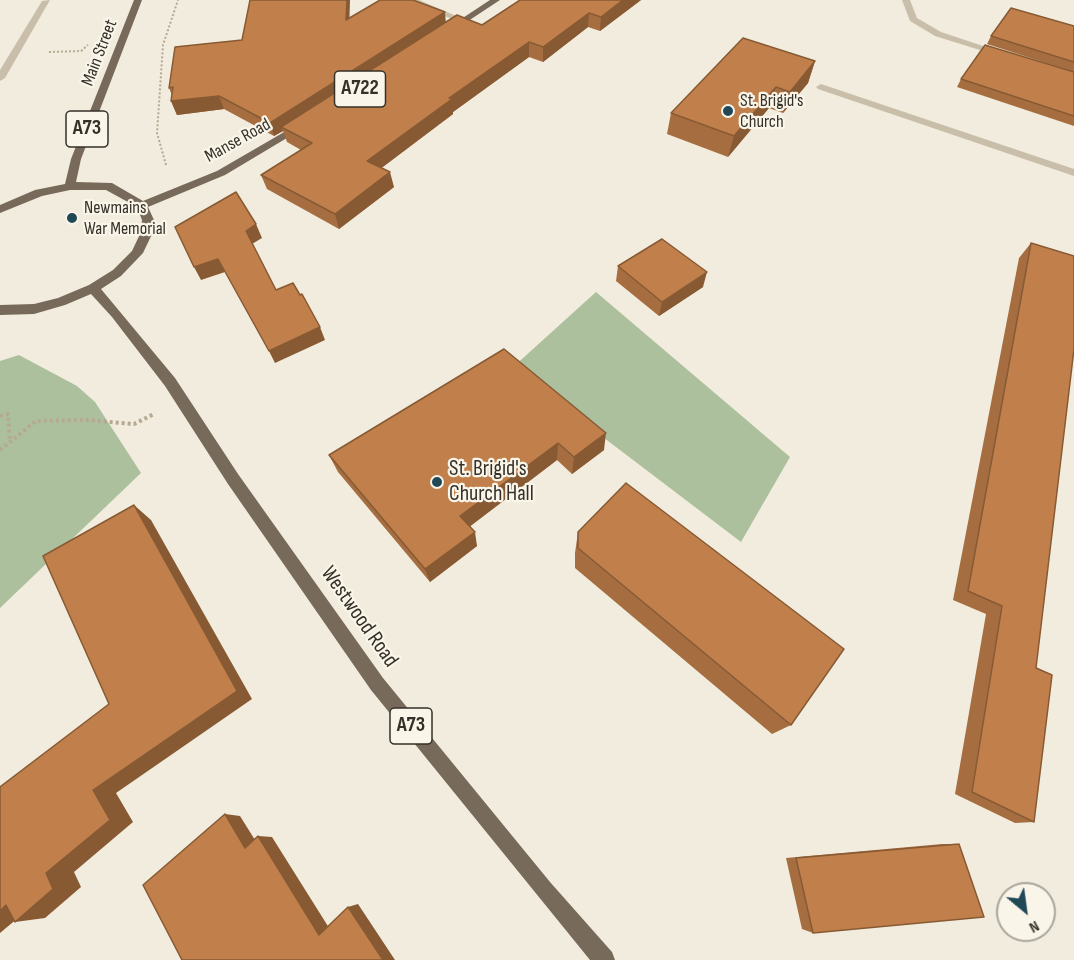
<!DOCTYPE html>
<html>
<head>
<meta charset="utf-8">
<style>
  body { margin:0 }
  #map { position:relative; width:1074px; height:960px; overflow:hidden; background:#f1ecdd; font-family:"Sofia Sans Condensed",sans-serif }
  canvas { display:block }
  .north { position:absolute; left:996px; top:882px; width:60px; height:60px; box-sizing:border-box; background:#f9f5e9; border:2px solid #aba69c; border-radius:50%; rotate:151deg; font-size:16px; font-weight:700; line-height:24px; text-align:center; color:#363029 }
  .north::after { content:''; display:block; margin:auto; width:21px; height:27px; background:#204857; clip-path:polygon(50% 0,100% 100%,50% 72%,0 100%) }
</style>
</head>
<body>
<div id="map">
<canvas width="1074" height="960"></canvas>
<div class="north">N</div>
</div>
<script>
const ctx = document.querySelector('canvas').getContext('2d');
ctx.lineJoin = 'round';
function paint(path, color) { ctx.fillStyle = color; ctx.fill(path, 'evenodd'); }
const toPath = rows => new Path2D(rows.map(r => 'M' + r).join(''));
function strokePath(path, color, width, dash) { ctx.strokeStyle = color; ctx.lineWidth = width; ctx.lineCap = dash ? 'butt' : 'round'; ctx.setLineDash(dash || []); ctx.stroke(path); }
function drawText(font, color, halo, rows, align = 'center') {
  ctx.font = font + ' "Sofia Sans Condensed",sans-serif'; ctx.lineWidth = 4.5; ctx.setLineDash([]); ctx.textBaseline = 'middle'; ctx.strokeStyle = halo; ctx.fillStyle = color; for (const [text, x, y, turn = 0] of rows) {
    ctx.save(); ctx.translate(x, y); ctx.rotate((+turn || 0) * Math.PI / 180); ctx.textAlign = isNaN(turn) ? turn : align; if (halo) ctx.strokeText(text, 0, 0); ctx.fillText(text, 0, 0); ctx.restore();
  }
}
paint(toPath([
  [596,292,790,457,741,542,512,368],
  [19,355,77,386,95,402,141,473,0,608,0,361]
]), '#adc09d');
strokePath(toPath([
  [49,52,81,51,88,45],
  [166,165,157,133,163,45,178,0]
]), '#b5a993', 2, [2, 2]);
strokePath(toPath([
  [0,416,8,414,10,441],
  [0,450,36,421,85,420,134,424,154,414]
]), '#b5a993', 4, [3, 3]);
paint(toPath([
  [50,0,5,78,0,81,0,70,42,1,50,0],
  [821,84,1074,169,1074,176,818,89,816,87,821,84]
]), '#c9bea9');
paint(toPath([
  [407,0,419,0,468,21,461,23,407,0],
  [902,0,910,0,917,18,941,32,1007,54,999,56,935,36,910,21,902,0]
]), '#c9bea9');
paint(toPath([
  [134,0,142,0,81,159,76,182,112,183,143,201,217,171,298,124,307,126,225,175,148,207,154,220,153,232,143,253,121,276,101,289,175,378,238,474,383,678,550,882,612,952,615,960,590,960,371,690,228,484,165,386,112,317,91,294,65,305,34,314,0,315,0,305,34,304,58,298,89,285,113,270,132,251,141,232,142,220,137,207,106,190,70,190,42,196,0,213,0,205,35,190,65,184,71,159,134,0],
  [490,0,500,0,453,31,446,29,490,0]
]), '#786a5a');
paint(toPath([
  [520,0,641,0,600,31,588,27,543,62,529,57,453,112,453,114,381,168,394,187,339,229,267,189,261,175,301,150,287,142,283,131,274,136,224,109,177,115,171,101,172,95,169,88,242,40,350,18,446,22,482,25],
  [1074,26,1074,72,987,44,991,36],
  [815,61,808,83,783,113,769,108,728,157,667,134,671,113],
  [1074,72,1074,126,957,87,961,79],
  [1031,243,1036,668,1034,822,1015,823,955,794,986,614,953,600,1019,258],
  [618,266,703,287,659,316,616,281],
  [504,349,604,450,572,474,557,460,470,526,477,546,430,582,338,472,329,455],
  [578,532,791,725,772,734,575,568,575,553],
  [942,844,959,844,813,933,802,929,786,858]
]), '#a66e40');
paint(toPath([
  [347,0,350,0,349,33,346,20],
  [623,0,641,0,600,31,601,17],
  [445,12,446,25,281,127,283,131,274,136,270,123],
  [589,13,588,27,543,62,543,47],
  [529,42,529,57,453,112,453,114,371,176,367,161,449,98],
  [815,61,808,83,783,113,790,92],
  [776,87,769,108,728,157,734,136],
  [219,96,224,109,177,115,171,101],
  [390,172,394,187,339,229,335,214],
  [256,224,262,238,252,244,246,231],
  [218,259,225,272,201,280,194,267],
  [707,272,703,287,659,316,662,302],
  [320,327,325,340,275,363,269,351],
  [606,433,604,450,572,474,574,457],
  [558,443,557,460,464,531,460,516],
  [134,505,151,520,252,699,116,793,133,822,74,872,81,887,45,918,15,922,46,873,93,790,237,691],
  [475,532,477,546,430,582,425,569],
  [225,814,240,816,260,848,245,848],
  [258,836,272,837,331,931,319,935],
  [37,902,0,933,0,911,6,905],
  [358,904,395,960,383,960,348,907]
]), '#875a34');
const building = toPath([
  [250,0,347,0,346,20,380,0,413,0,445,12,270,123,219,96,171,101,173,87,169,88,175,47,242,40,250,0],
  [520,0,623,0,601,17,589,13,543,47,529,42,449,98,452,99,367,161,390,172,335,214,261,175,312,143,281,127,457,15,482,25,520,0],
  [1011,8,1074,26,1074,62,991,36,1011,8],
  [743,38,815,61,790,92,776,87,734,136,671,113,743,38],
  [985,45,1074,72,1074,116,961,79,985,45],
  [236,192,256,224,246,231,276,290,293,283,300,295,302,294,320,327,269,351,218,259,194,267,175,227,236,192],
  [662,239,707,272,662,302,618,266,662,239],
  [1031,243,1074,256,1074,349,1036,668,1052,675,1034,822,972,792,1002,606,968,591,1031,243],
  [504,349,606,433,574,457,558,443,460,516,475,532,425,569,329,455,504,349],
  [626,483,844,649,791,725,578,548,578,532,626,483],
  [134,505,237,691,93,790,110,820,46,873,53,889,15,922,6,905,0,911,0,787,109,704,43,556,134,505],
  [225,814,245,848,258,836,319,935,348,907,383,960,182,960,143,885,225,814],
  [959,844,984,917,813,933,796,858,959,844]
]);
paint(building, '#c1804b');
strokePath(building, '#875a34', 1.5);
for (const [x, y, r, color] of [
  [728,111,6,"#204857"],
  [72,218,6,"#204857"],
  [437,482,6,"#204857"]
]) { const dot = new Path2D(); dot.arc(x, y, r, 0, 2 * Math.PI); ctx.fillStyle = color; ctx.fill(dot); strokePath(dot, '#f9f5e9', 2); }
drawText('18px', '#363029', '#f9f5e9', [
  ["Main Street",100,53,-69],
  ["Manse Road",238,141,-29]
]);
drawText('18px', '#363029', '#f9f5e9', [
  ["St. Brigid's",740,101],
  ["Church",740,122],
  ["Newmains",84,208],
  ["War Memorial",84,229]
], 'left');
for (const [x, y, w] of [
  [360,89,51],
  [87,129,42],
  [411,726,42]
]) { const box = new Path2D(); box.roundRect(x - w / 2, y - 18, w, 36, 4.5); ctx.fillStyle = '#f9f5e9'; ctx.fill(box); strokePath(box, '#363029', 1.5); }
drawText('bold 21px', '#363029', null, [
  ["A722",360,89],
  ["A73",87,129],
  ["A73",411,726]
]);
drawText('22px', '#363029', '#f9f5e9', [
  ["St. Brigid's",449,469],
  ["Church Hall",449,494]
], 'left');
drawText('22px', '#363029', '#f9f5e9', [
  ["Westwood Road",359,617,55]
]);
</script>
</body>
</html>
